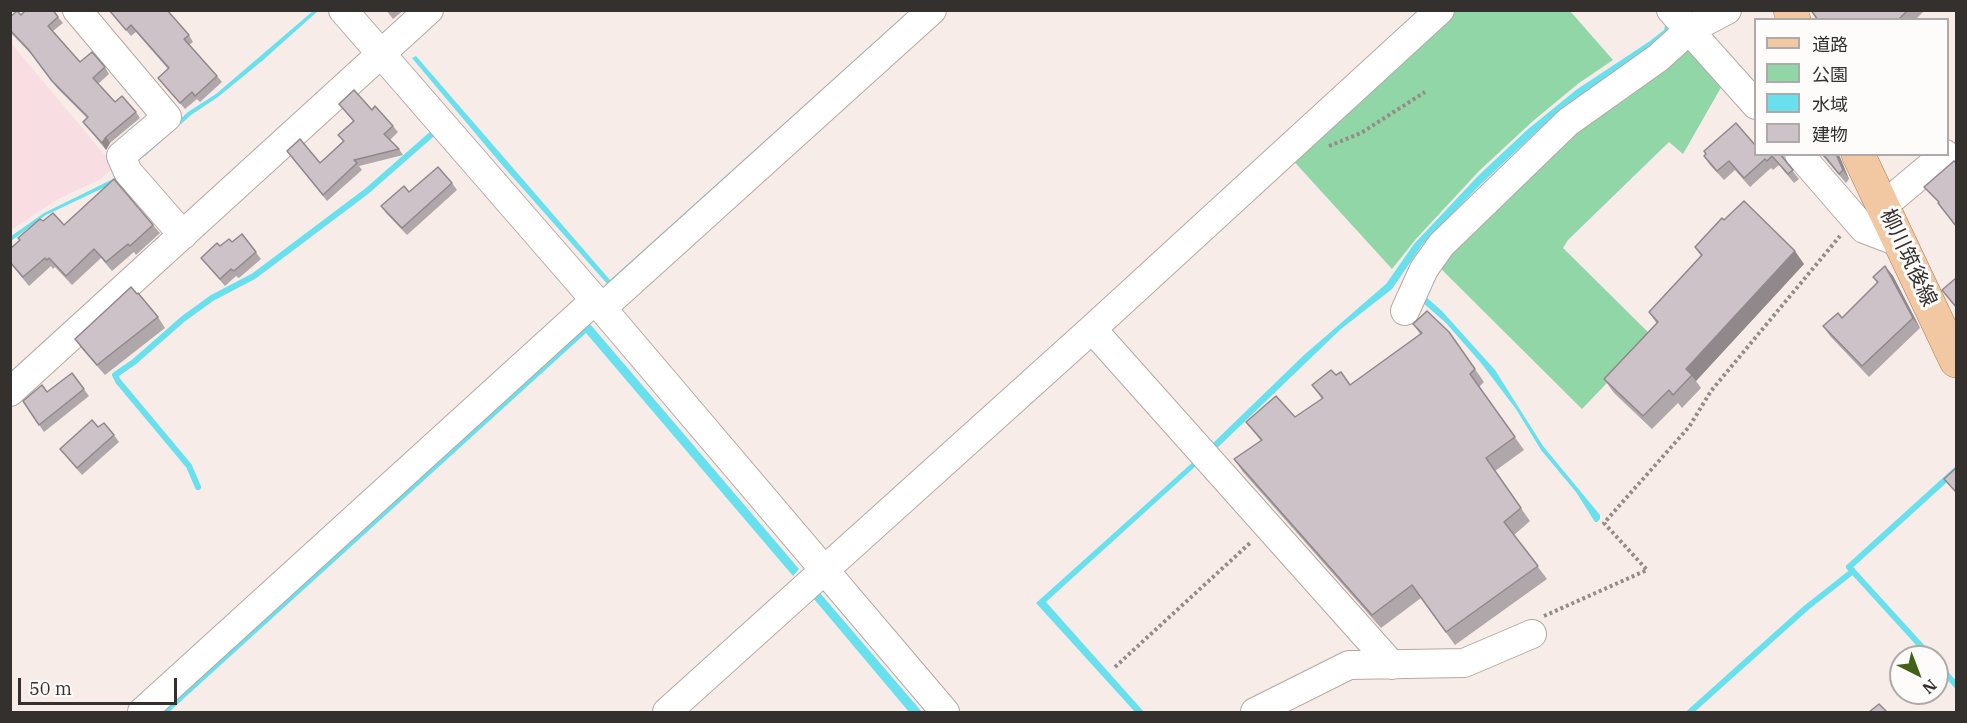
<!DOCTYPE html>
<html>
<head>
<meta charset="utf-8">
<style>
  body { margin:0 }
  #map { position:relative; width:1967px; height:723px; overflow:hidden; background:#f8ece8; font-family:"IBM Plex Serif","Noto Sans JP",serif }
  canvas { display:block }
  .frame { position:absolute; inset:0; border:12px solid #34302e; pointer-events:none }
  .legend { position:absolute; left:1754px; top:18px; width:195px; height:138px; box-sizing:border-box; background:#fefcfb; border:2px solid #adaaa9; margin:0; padding:8px 10px; list-style:none; font-size:18px; color:#34302e }
  .legend li { display:flex; align-items:center; gap:12px; height:30px }
  .legend b { width:30px; border:2px solid #adaaa9 }
  .north { position:absolute; left:1889px; top:645px; width:60px; height:60px; box-sizing:border-box; background:#fefcfb; border:2px solid #adaaa9; border-radius:50%; rotate:138deg; font-size:16px; font-weight:700; line-height:24px; text-align:center; color:#34302e }
  .north::after { content:''; display:block; margin:auto; width:21px; height:27px; background:#416217; clip-path:polygon(50% 0,100% 100%,50% 72%,0 100%) }
  .scale { position:absolute; left:18px; top:678px; width:159px; height:27px; box-sizing:border-box; border:3px solid #34302e; border-top:0; padding-left:8px; font-size:18px; line-height:21px; white-space:nowrap; color:#34302e; -webkit-text-stroke:4px #fefcfb; paint-order:stroke }
</style>
</head>
<body>
<div id="map">
<canvas width="1967" height="723"></canvas>
<div class="frame"></div>
<ul class="legend">
<li><b style="height:8px;background:#f2c8a2"></b>道路</li>
<li><b style="height:16px;background:#91d6a7"></b>公園</li>
<li><b style="height:16px;background:#68e0ed"></b>水域</li>
<li><b style="height:16px;background:#cdc2c7"></b>建物</li>
</ul>
<div class="north">N</div>
<div class="scale">50 m</div>
</div>
<script>
const ctx = document.querySelector('canvas').getContext('2d');
ctx.lineJoin = 'round';
function paint(path, color) { ctx.fillStyle = color; ctx.fill(path, 'evenodd'); }
const toPath = rows => new Path2D(rows.map(r => 'M' + r).join(''));
function strokePath(path, color, width, dash) { ctx.strokeStyle = color; ctx.lineWidth = width; ctx.lineCap = dash ? 'butt' : 'round'; ctx.setLineDash(dash || []); ctx.stroke(path); }
function drawText(font, color, halo, rows, align = 'center') {
  ctx.font = font + ' "IBM Plex Serif","Noto Sans JP",serif'; ctx.lineWidth = 6; ctx.setLineDash([]); ctx.textBaseline = 'middle'; ctx.strokeStyle = halo; ctx.fillStyle = color; for (const [text, x, y, turn = 0] of rows) {
    ctx.save(); ctx.translate(x, y); ctx.rotate((+turn || 0) * Math.PI / 180); ctx.textAlign = isNaN(turn) ? turn : align; if (halo) ctx.strokeText(text, 0, 0); ctx.fillText(text, 0, 0); ctx.restore();
  }
}
paint(toPath([
  [10,42,114,166,101,179,58,199,11,230]
]), '#f8dde3');
paint(toPath([
  [1449,11,1570,11,1613,60,1579,83,1533,121,1479,171,1416,239,1392,269,1289,156],
  [1690,42,1723,84,1683,154,1669,142,1568,240,1563,248,1652,336,1582,409,1434,262,1490,201]
]), '#91d6a7');
paint(toPath([
  [313,11,318,11,262,61,218,97,191,115,145,156,142,154,188,112,216,94],
  [909,11,917,11,610,287,502,165,412,58,416,56,610,280],
  [1687,11,1705,11,1593,87,1548,121,1482,183,1422,245,1392,289,1341,329,1214,451,1210,446,1304,355,1386,284,1414,244,1479,175,1527,130,1576,90,1650,41,1664,30,1665,26],
  [115,178,118,181,46,215,11,241,10,237,44,213],
  [1425,296,1442,311,1495,370,1543,446,1600,515,1600,519,1597,522,1595,522,1576,492,1541,450,1516,409,1481,363,1446,323,1422,302],
  [587,324,590,324,799,569,793,576,586,333,169,712,160,712],
  [1193,462,1197,465,1046,602,1144,712,1135,712,1036,603],
  [820,593,922,712,909,712,814,599]
]), '#68e0ed');
strokePath(toPath([
  [198,487,189,466,118,381,115,375,134,362,183,319,212,298,254,276,367,191,432,134],
  [1931,657,1849,567,1956,470],
  [1937,664,1956,685],
  [1690,712,1806,608,1853,571]
]), '#68e0ed', 6);
const minor = toPath([
  [77,10,167,117,121,156,128,172,183,235],
  [343,10,595,300,945,712],
  [1671,10,1756,105],
  [1799,154,1864,229,1901,243],
  [1883,206,1945,154],
  [602,308,932,10],
  [1405,311,1424,269,1441,245,1568,122,1658,58,1689,30,1727,10],
  [1092,329,1392,665],
  [10,392,429,10],
  [142,712,595,300],
  [667,712,1092,329,1440,10],
  [1255,712,1349,665,1464,663,1532,634]
]);
const major = toPath([
  [1790,10,1794,20],
  [1858,154,1956,361]
]);
strokePath(minor, '#b4a9a5', 30);
strokePath(major, '#aa7b51', 34);
strokePath(toPath([
  [1329,146,1361,133,1425,92],
  [1544,616,1647,570,1604,523,1689,427,1711,391,1840,236],
  [1115,667,1250,543]
]), '#948c89', 4, [3, 3]);
strokePath(minor, '#fff', 28);
strokePath(major, '#f2c8a2', 33);
paint(toPath([
  [109,10,189,35,193,42,189,45,217,76,222,82,200,102,197,99,185,109,158,78,168,69,136,32,131,36],
  [386,10,404,10,393,19],
  [1810,10,1925,10,1915,20,1817,20],
  [21,15,58,17,63,23,53,31,80,62,105,67,109,74,98,84,115,102,136,112,140,118,110,143,106,150,83,122,87,118,57,88,33,56,10,32,10,17],
  [339,104,372,110,393,126,398,132,390,140,399,149,403,155,359,166,362,170,327,201,287,151,320,163,343,141,338,135,353,121],
  [1755,154,1783,154,1785,161,1799,179,1794,183,1779,165,1773,170,1771,168,1750,187,1735,170,1724,180,1710,165,1704,156],
  [1821,154,1838,154,1849,179,1846,183],
  [452,183,457,190,407,235,386,213,381,206,409,192],
  [1724,220,1804,264,1696,381,1701,388,1682,408,1678,403,1652,429,1614,393,1604,379,1657,324,1649,312,1701,256,1695,247],
  [43,221,64,225,153,225,160,233,136,255,134,252,112,271,101,258,72,285,55,267,53,269,51,266,29,286,10,263,10,249],
  [242,234,261,259,239,278,236,276,225,286,201,258,220,246,232,242],
  [1885,266,1893,276,1920,328,1869,377,1830,336,1823,326,1842,318,1877,283,1873,277],
  [158,317,165,328,105,375,82,349,75,339],
  [1413,324,1449,332,1484,382,1479,387,1524,450,1495,471,1530,521,1514,535,1547,579,1455,645,1421,598,1381,628,1243,472,1234,459,1261,441,1246,422,1295,417,1322,399,1312,385,1350,385,1420,334],
  [72,373,89,396,44,432,23,401,47,392],
  [98,427,114,435,119,442,82,475,60,449]
]), '#b0a7ab');
paint(toPath([
  [106,137,110,143,106,150,102,143],
  [1836,154,1838,154,1840,157,1849,179,1843,170],
  [1795,251,1804,264,1696,381,1686,369],
  [1885,266,1893,276,1920,328,1913,318]
]), '#90888b');
const building = toPath([
  [26,10,53,10,58,17,48,26,80,62,92,52,105,67,93,78,115,102,122,96,136,112,106,137,102,143,83,122,88,117,52,81,28,49,10,30,10,17,17,11,21,15,26,10],
  [109,10,167,10,189,35,184,39,217,76,195,96,192,92,180,103,158,78,169,68,131,25,126,30,109,10],
  [1811,10,1908,10,1898,20,1818,20,1811,10],
  [354,90,372,110,375,106,393,126,384,134,399,149,354,160,357,163,323,195,287,151,300,139,320,163,344,141,338,135,354,121,339,104,354,90],
  [1736,123,1755,145,1755,154,1780,154,1793,170,1788,174,1772,156,1767,161,1765,159,1744,178,1729,161,1717,171,1704,156,1706,154,1704,151,1736,123],
  [1823,154,1836,154,1843,170,1839,174,1823,154],
  [1954,161,1956,163,1956,226,1938,203,1939,202,1924,187,1954,161],
  [438,167,452,183,402,228,381,206,404,186,409,192,438,167],
  [114,179,153,225,130,246,128,244,106,262,94,249,66,276,49,258,47,260,45,258,23,277,10,262,10,249,20,240,18,238,40,219,43,221,53,213,64,225,114,179],
  [1744,201,1795,251,1686,369,1692,375,1673,395,1669,390,1643,416,1604,379,1658,322,1649,312,1702,255,1695,247,1722,218,1724,220,1744,201],
  [242,234,256,252,234,271,231,269,220,279,201,258,217,243,220,246,229,239,232,242,242,234],
  [1885,266,1913,318,1862,366,1823,326,1838,313,1842,318,1878,282,1873,277,1885,266],
  [1956,278,1956,307,1942,290,1956,278],
  [131,287,137,294,138,293,158,317,97,365,75,339,131,287],
  [1427,311,1449,332,1475,369,1470,374,1515,437,1486,458,1521,508,1504,522,1538,566,1446,632,1412,585,1372,615,1234,459,1262,440,1246,422,1276,396,1295,417,1323,398,1312,385,1331,370,1336,375,1341,372,1350,385,1422,333,1413,324,1427,311],
  [72,373,84,389,39,425,23,401,42,385,47,392,72,373],
  [92,420,98,427,104,423,114,435,77,468,60,449,92,420],
  [1956,468,1956,492,1944,479,1956,468],
  [1879,704,1887,712,1869,712,1879,704]
]);
paint(building, '#cdc2c7');
strokePath(building, '#90888b', 1.5);
drawText('21px', '#34302e', '#fefcfb', [
  ["柳川筑後線",1908,258,65]
]);
</script>
</body>
</html>
